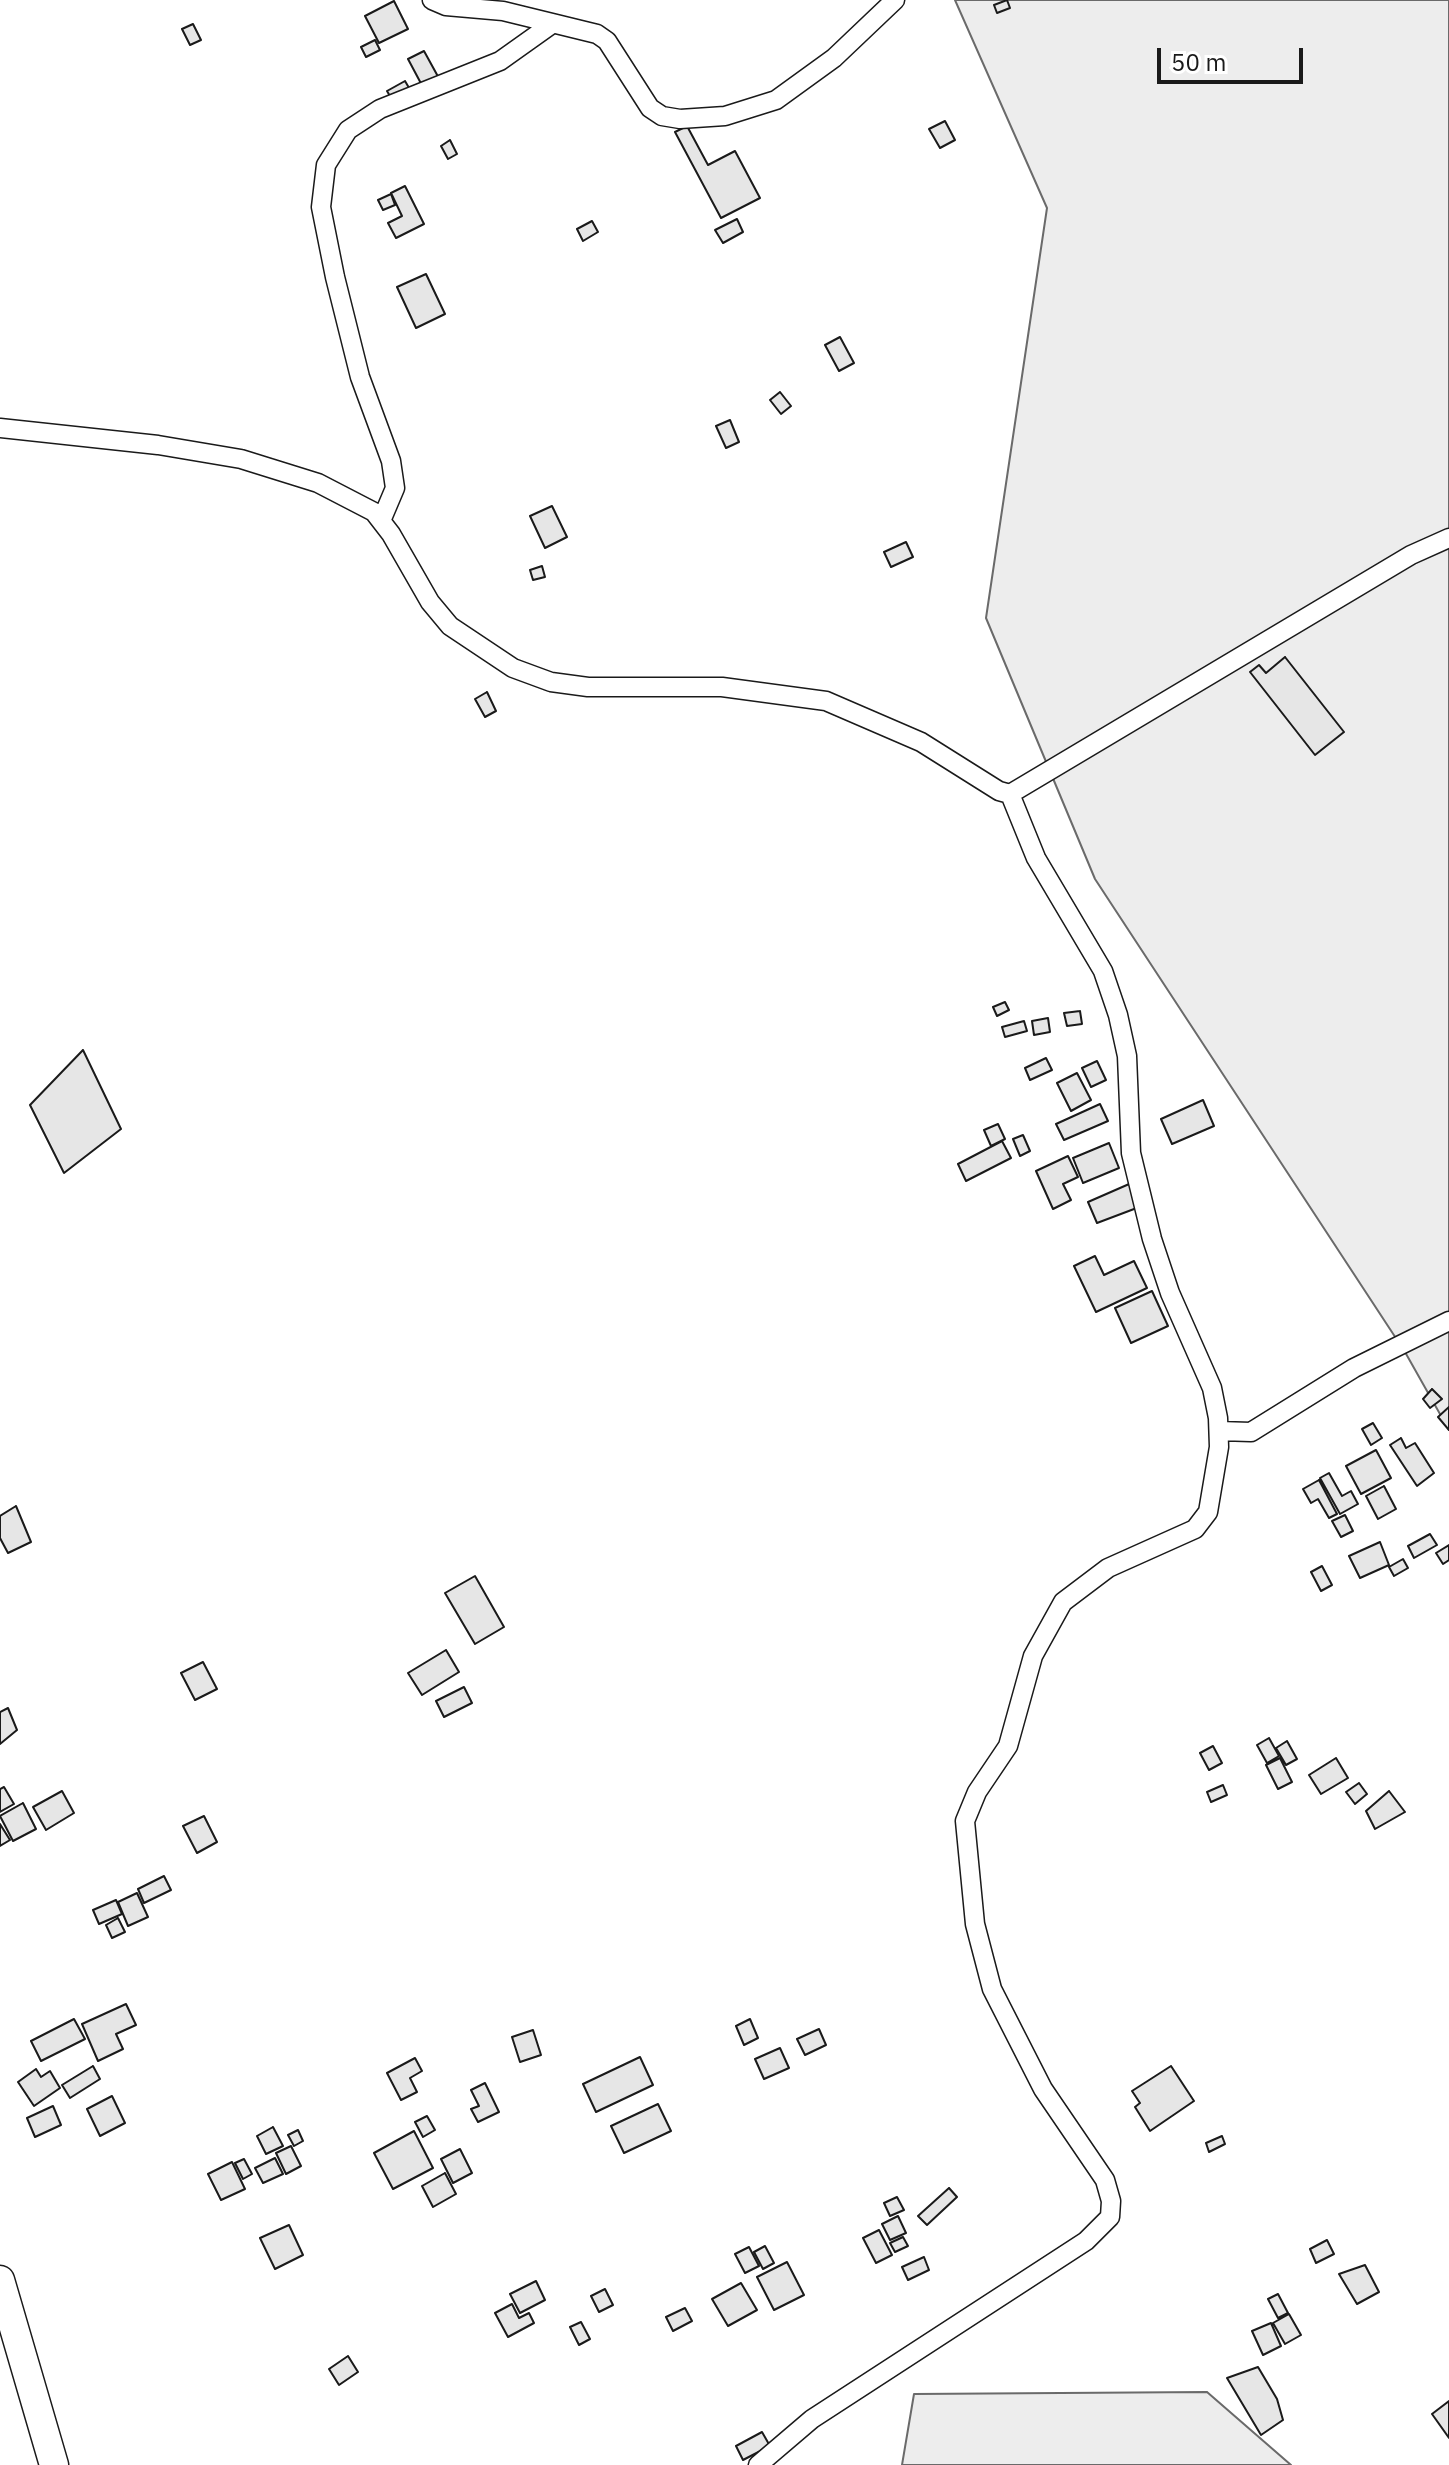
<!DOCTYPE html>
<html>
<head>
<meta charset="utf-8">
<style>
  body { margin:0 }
  #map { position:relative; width:1449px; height:2465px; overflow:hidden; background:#fff; font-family:"IBM Plex Sans",sans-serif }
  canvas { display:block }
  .scale { position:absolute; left:1157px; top:48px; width:146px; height:36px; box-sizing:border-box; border:4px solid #1a1a1a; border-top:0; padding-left:10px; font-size:24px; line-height:28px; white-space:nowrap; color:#1a1a1a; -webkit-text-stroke:6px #fff; paint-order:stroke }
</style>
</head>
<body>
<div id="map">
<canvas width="1449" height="2465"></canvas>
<div class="scale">50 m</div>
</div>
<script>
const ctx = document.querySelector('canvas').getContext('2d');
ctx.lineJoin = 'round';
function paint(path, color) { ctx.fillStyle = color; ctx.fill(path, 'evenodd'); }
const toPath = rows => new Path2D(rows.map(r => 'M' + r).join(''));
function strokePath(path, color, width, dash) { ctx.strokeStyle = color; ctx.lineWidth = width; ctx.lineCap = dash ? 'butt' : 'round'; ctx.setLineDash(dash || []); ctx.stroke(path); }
const built = toPath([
  [955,0,1449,0,1449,1430,1405,1352,1095,879,986,618,1047,208,955,0],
  [1207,2392,1291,2465,902,2465,914,2394,1207,2392]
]);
paint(built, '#ededed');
strokePath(built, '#6a6a6a', 2);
const building = toPath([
  [1007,0,1010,8,997,13,994,5,1007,0],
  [394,1,408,29,379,43,365,16,394,1],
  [193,24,201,40,190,45,182,29,193,24],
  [375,40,380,50,366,57,361,47,375,40],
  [424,51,441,82,425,91,408,59,424,51],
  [405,81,412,93,394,103,387,91,405,81],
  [945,121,955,140,940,148,929,129,945,121],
  [687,126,708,165,735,151,760,198,721,218,675,132,687,126],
  [450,140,457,154,448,159,441,146,450,140],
  [405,186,424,224,396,238,388,223,402,216,391,193,405,186],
  [391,194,395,205,383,210,378,200,391,194],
  [737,219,743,232,723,243,715,230,737,219],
  [592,221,598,232,583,241,577,229,592,221],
  [426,274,445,314,416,328,397,287,426,274],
  [840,337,854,363,839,371,825,345,840,337],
  [780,392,791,406,781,414,770,400,780,392],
  [730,420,739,442,726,448,716,426,730,420],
  [552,506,567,537,545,548,530,516,552,506],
  [906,542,913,557,891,567,884,552,906,542],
  [542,566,545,577,533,580,530,570,542,566],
  [1285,657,1344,732,1315,755,1250,672,1259,665,1266,673,1285,657],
  [487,692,496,711,485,717,475,699,487,692],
  [1005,1002,1009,1010,997,1016,993,1007,1005,1002],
  [1080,1011,1082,1024,1067,1026,1064,1013,1080,1011],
  [1048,1018,1050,1032,1034,1035,1032,1021,1048,1018],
  [1024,1021,1027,1031,1005,1037,1002,1027,1024,1021],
  [83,1050,121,1129,64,1173,30,1105,83,1050],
  [1046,1058,1052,1070,1030,1080,1025,1068,1046,1058],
  [1097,1061,1106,1080,1091,1087,1082,1068,1097,1061],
  [1077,1073,1091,1100,1071,1111,1057,1083,1077,1073],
  [1203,1100,1214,1126,1172,1144,1161,1119,1203,1100],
  [1100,1104,1108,1121,1064,1140,1056,1124,1100,1104],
  [998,1124,1005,1139,991,1146,984,1130,998,1124],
  [1023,1135,1030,1151,1020,1156,1013,1139,1023,1135],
  [1002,1141,1011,1158,966,1181,958,1164,1002,1141],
  [1109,1143,1119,1168,1083,1183,1073,1158,1109,1143],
  [1068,1156,1078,1177,1063,1184,1071,1200,1053,1209,1036,1171,1068,1156],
  [1136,1181,1142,1206,1097,1223,1088,1202,1136,1181],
  [1095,1256,1104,1275,1134,1261,1147,1288,1096,1312,1074,1266,1095,1256],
  [1152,1291,1168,1326,1131,1343,1115,1308,1152,1291],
  [1432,1389,1442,1399,1430,1408,1423,1399,1432,1389],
  [1449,1407,1449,1430,1438,1417,1449,1407],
  [1373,1423,1382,1438,1371,1445,1362,1429,1373,1423],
  [1401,1438,1406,1448,1415,1443,1434,1473,1417,1486,1390,1445,1401,1438],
  [1376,1450,1391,1478,1361,1494,1346,1466,1376,1450],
  [1329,1473,1342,1496,1351,1491,1358,1504,1340,1514,1320,1478,1329,1473],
  [1319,1480,1337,1514,1329,1518,1318,1499,1311,1503,1303,1489,1319,1480],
  [1384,1486,1396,1509,1378,1519,1366,1496,1384,1486],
  [16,1506,31,1542,8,1553,0,1538,0,1516,16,1506],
  [1345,1515,1353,1531,1341,1537,1332,1521,1345,1515],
  [1430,1534,1437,1545,1414,1558,1408,1546,1430,1534],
  [1380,1542,1389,1565,1360,1578,1349,1556,1380,1542],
  [1449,1545,1449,1560,1443,1564,1436,1553,1449,1545],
  [1403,1559,1408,1568,1394,1576,1389,1567,1403,1559],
  [1322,1566,1332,1585,1321,1591,1311,1572,1322,1566],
  [475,1576,504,1627,475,1644,445,1593,475,1576],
  [446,1650,459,1672,422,1695,408,1673,446,1650],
  [203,1662,217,1689,195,1700,181,1673,203,1662],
  [464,1687,472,1703,444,1717,436,1701,464,1687],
  [8,1708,17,1730,0,1744,0,1712,8,1708],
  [1269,1738,1279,1756,1267,1763,1257,1745,1269,1738],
  [1287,1741,1297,1759,1286,1765,1276,1748,1287,1741],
  [1213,1746,1222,1763,1209,1770,1200,1753,1213,1746],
  [1280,1758,1292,1782,1278,1789,1266,1765,1280,1758],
  [1336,1758,1348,1778,1321,1794,1309,1775,1336,1758],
  [1359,1783,1367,1794,1355,1804,1346,1792,1359,1783],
  [1223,1785,1227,1795,1211,1802,1207,1792,1223,1785],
  [4,1787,14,1804,0,1812,0,1789,4,1787],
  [62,1791,74,1813,46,1830,33,1807,62,1791],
  [1389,1791,1405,1812,1375,1829,1366,1811,1389,1791],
  [23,1803,36,1829,13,1841,0,1816,23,1803],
  [204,1816,217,1842,197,1853,183,1826,204,1816],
  [0,1824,10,1840,0,1846,0,1824],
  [164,1876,171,1890,144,1903,138,1889,164,1876],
  [137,1893,148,1917,128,1926,118,1902,137,1893],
  [116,1900,122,1914,99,1924,93,1910,116,1900],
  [118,1918,125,1932,112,1938,106,1925,118,1918],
  [126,2004,136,2025,116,2034,123,2049,98,2061,82,2024,126,2004],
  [74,2019,85,2039,41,2061,31,2041,74,2019],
  [750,2019,758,2038,744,2045,736,2026,750,2019],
  [819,2029,826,2045,805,2055,797,2039,819,2029],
  [533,2030,541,2055,520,2062,512,2037,533,2030],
  [780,2048,789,2068,764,2079,755,2059,780,2048],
  [640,2057,653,2085,596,2112,583,2084,640,2057],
  [415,2058,422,2071,410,2078,417,2092,401,2100,387,2073,415,2058],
  [93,2066,100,2079,70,2098,62,2085,93,2066],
  [1171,2066,1194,2101,1150,2131,1135,2107,1140,2103,1132,2091,1171,2066],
  [36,2069,41,2077,50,2071,60,2088,34,2106,18,2082,36,2069],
  [485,2083,499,2112,478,2122,471,2109,479,2106,471,2090,485,2083],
  [112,2096,125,2123,100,2136,87,2109,112,2096],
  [658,2104,671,2131,624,2153,611,2126,658,2104],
  [53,2106,61,2125,35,2137,27,2118,53,2106],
  [427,2116,435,2130,423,2137,415,2122,427,2116],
  [273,2127,283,2146,266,2154,257,2136,273,2127],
  [298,2130,303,2141,294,2146,288,2135,298,2130],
  [414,2131,433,2168,393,2189,374,2153,414,2131],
  [1222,2136,1225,2144,1209,2152,1206,2143,1222,2136],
  [291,2146,301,2166,286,2174,276,2153,291,2146],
  [460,2149,472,2173,453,2183,441,2159,460,2149],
  [275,2158,283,2174,263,2183,255,2168,275,2158],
  [244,2159,252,2174,243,2179,235,2163,244,2159],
  [232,2162,245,2189,221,2200,208,2174,232,2162],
  [445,2173,456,2194,433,2207,422,2186,445,2173],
  [949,2188,957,2197,927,2225,918,2216,949,2188],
  [897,2197,904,2210,890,2216,884,2203,897,2197],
  [898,2216,906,2233,890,2240,882,2224,898,2216],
  [289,2225,303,2255,275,2269,260,2238,289,2225],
  [879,2230,892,2255,876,2263,863,2238,879,2230],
  [903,2237,908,2246,895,2252,890,2243,903,2237],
  [1327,2240,1334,2254,1316,2263,1310,2249,1327,2240],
  [765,2246,774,2263,763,2269,754,2252,765,2246],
  [749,2247,759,2266,745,2273,735,2254,749,2247],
  [924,2257,929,2270,908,2280,902,2267,924,2257],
  [787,2262,804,2295,774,2310,757,2277,787,2262],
  [1365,2265,1379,2292,1357,2304,1339,2274,1365,2265],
  [536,2281,545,2300,520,2313,510,2294,536,2281],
  [741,2283,757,2310,728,2326,712,2299,741,2283],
  [605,2289,613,2305,599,2312,591,2296,605,2289],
  [1278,2294,1288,2313,1278,2318,1268,2299,1278,2294],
  [512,2304,519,2318,529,2313,534,2323,508,2337,495,2313,512,2304],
  [685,2308,692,2321,673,2331,666,2317,685,2308],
  [1289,2314,1301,2335,1285,2344,1273,2323,1289,2314],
  [581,2322,590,2339,579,2345,570,2327,581,2322],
  [1271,2323,1281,2346,1263,2355,1252,2331,1271,2323],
  [348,2356,358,2372,339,2385,329,2369,348,2356],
  [1258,2367,1277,2399,1283,2420,1261,2435,1227,2378,1258,2367],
  [1449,2401,1449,2438,1432,2414,1449,2401],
  [762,2432,770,2446,743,2460,736,2446,762,2432]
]);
paint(building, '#e6e6e6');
strokePath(building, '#1a1a1a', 2);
const street = toPath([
  [432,0,446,6,503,11,597,34,607,41,650,108,662,116,680,119,725,116,776,100,834,58,895,0],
  [0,428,158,445,241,459,318,483,374,512,391,534,430,602,450,626,513,668,551,682,588,687,722,687,826,701,921,742,999,791,1010,794,1411,555,1449,538],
  [381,521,395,488,391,461,360,377,335,277,321,207,326,165,348,130,380,109,500,61,552,24],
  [1219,1431,1251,1432,1354,1368,1449,1321],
  [758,2465,812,2419,1086,2241,1110,2217,1111,2201,1105,2180,1043,2089,992,1989,975,1924,965,1821,977,1792,1008,1746,1033,1656,1063,1602,1108,1568,1195,1529,1208,1512,1219,1447,1218,1418,1212,1388,1170,1293,1152,1239,1131,1153,1127,1056,1118,1015,1103,971,1036,858,1010,794]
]);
const primary = toPath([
  [0,2280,54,2465]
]);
strokePath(street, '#1a1a1a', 21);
strokePath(primary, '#1a1a1a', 31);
strokePath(street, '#fff', 18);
strokePath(primary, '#fff', 28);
</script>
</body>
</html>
